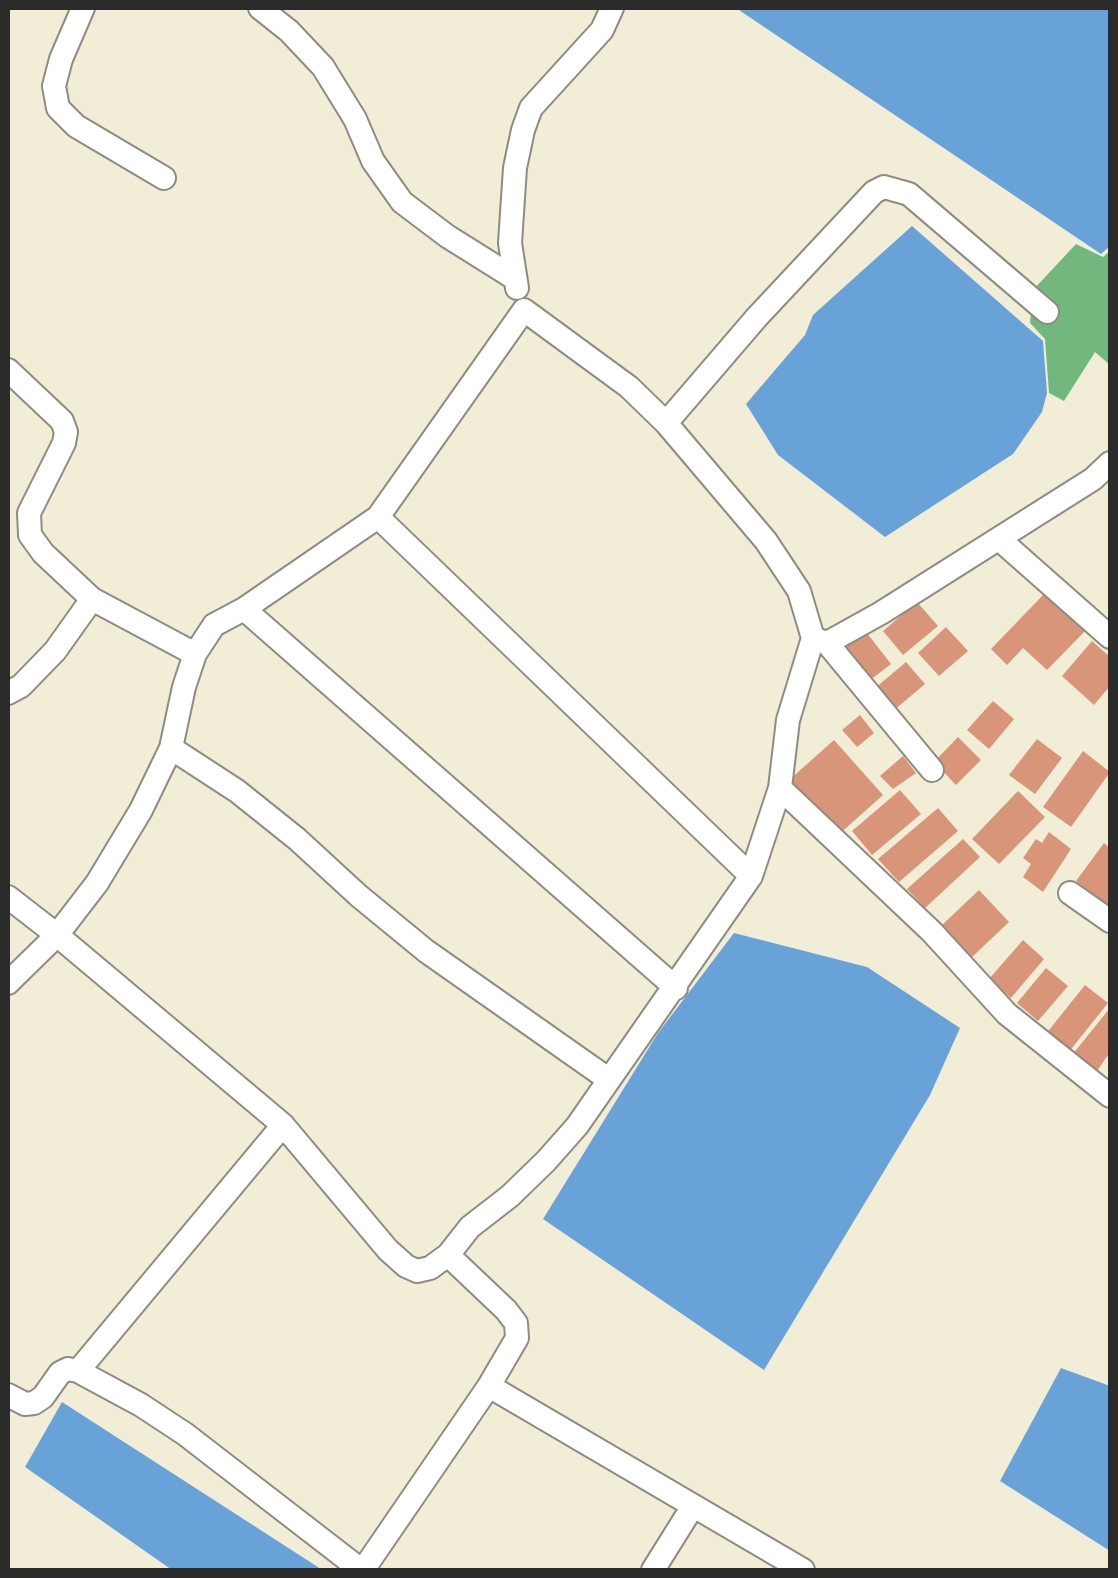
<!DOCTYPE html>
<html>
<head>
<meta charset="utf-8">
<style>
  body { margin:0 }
  #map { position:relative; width:1118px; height:1578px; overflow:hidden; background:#f2edd7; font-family:Itim,sans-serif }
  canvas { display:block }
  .frame { position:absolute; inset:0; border:10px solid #2b2b2b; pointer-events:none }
</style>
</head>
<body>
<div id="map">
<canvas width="1118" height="1578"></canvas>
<div class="frame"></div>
</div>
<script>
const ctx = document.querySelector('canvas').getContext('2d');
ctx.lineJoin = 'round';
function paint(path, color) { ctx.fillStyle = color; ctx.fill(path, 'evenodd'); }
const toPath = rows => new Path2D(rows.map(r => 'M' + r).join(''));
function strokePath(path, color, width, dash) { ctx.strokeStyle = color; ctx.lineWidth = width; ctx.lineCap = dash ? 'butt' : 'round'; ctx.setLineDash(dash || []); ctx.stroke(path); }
paint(toPath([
  [1076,244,1103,257,1110,251,1110,365,1095,352,1064,401,1049,393,1045,339,1030,323,1033,290]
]), '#72b87e');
paint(toPath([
  [736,8,1110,8,1110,246,1101,254],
  [912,226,1043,341,1047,393,1042,412,1013,454,885,537,778,455,746,404,805,335,813,315],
  [734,933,867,967,960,1028,930,1095,764,1370,543,1219,658,1033],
  [1061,1368,1110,1386,1110,1551,1000,1481],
  [62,1402,321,1569,320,1570,172,1570,25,1467]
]), '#69a2d8');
paint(toPath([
  [1045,593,1085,631,1047,670,1023,648,1007,665,991,649],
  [917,602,938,626,903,655,883,631],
  [946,627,968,651,939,676,918,653],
  [863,628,891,664,865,684,837,648],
  [1092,641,1110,657,1110,686,1094,705,1062,676],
  [906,662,925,684,893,711,874,689],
  [993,701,1014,719,989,749,967,730],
  [860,715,874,733,857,747,842,730],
  [958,737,981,760,956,785,934,762],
  [1037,739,1062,758,1035,794,1009,775],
  [834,740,883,795,837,836,788,781],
  [1083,751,1110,772,1071,827,1043,807],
  [903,756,916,773,893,789,880,776],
  [900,790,921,814,872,855,852,831],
  [1018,791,1045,817,999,864,972,839],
  [938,808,958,831,899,882,878,859],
  [1049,832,1071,849,1043,892,1023,877,1031,864,1023,858,1036,839,1042,843],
  [963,839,980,857,925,908,907,889],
  [1104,843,1110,848,1110,906,1076,881],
  [979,890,1009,922,971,958,941,926],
  [1023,940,1044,959,1011,998,989,979],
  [1046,968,1068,986,1038,1021,1017,1003],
  [1085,985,1108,1003,1068,1053,1045,1035],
  [1110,1008,1110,1052,1095,1074,1072,1055]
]), '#d89579');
const street = toPath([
  [83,8,61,59,54,86,58,108,76,126,164,178],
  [260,8,289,31,323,67,355,119,373,161,402,202,447,236,514,278],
  [517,288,510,243,515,168,523,130,531,108,602,30,612,8],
  [8,370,62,421,66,432,64,443,29,513,30,535,43,553,92,599,195,654],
  [666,423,757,317,874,192,884,187,909,194,1047,312],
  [999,539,1110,637],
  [244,609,676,988],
  [813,638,827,643,881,613,1093,479,1110,463],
  [827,643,932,770],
  [8,693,21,686,55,651,92,599],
  [171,748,237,791,297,839,359,896,426,951,608,1079],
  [751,876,780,788],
  [1070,893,1110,921],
  [8,897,57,935,283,1125,388,1250,406,1266,417,1271,430,1268,448,1255,470,1227,510,1196,546,1161,577,1126,751,876,378,517],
  [8,983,57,935,97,883,141,810,171,748,184,687,195,654,214,625,244,609,378,517,524,310,629,387,666,423,766,541,799,591,813,638,788,720,780,788,932,932,1007,1014,1110,1096],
  [78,1371,283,1125],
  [489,1386,803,1570],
  [8,1395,25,1404,34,1403,43,1397,60,1373,68,1369,78,1371,141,1405,185,1434,361,1570],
  [363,1570,489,1386,517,1338,516,1323,506,1310,448,1255],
  [653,1570,693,1506]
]);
strokePath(street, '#8e8c81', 26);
strokePath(street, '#fff', 22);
</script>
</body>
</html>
